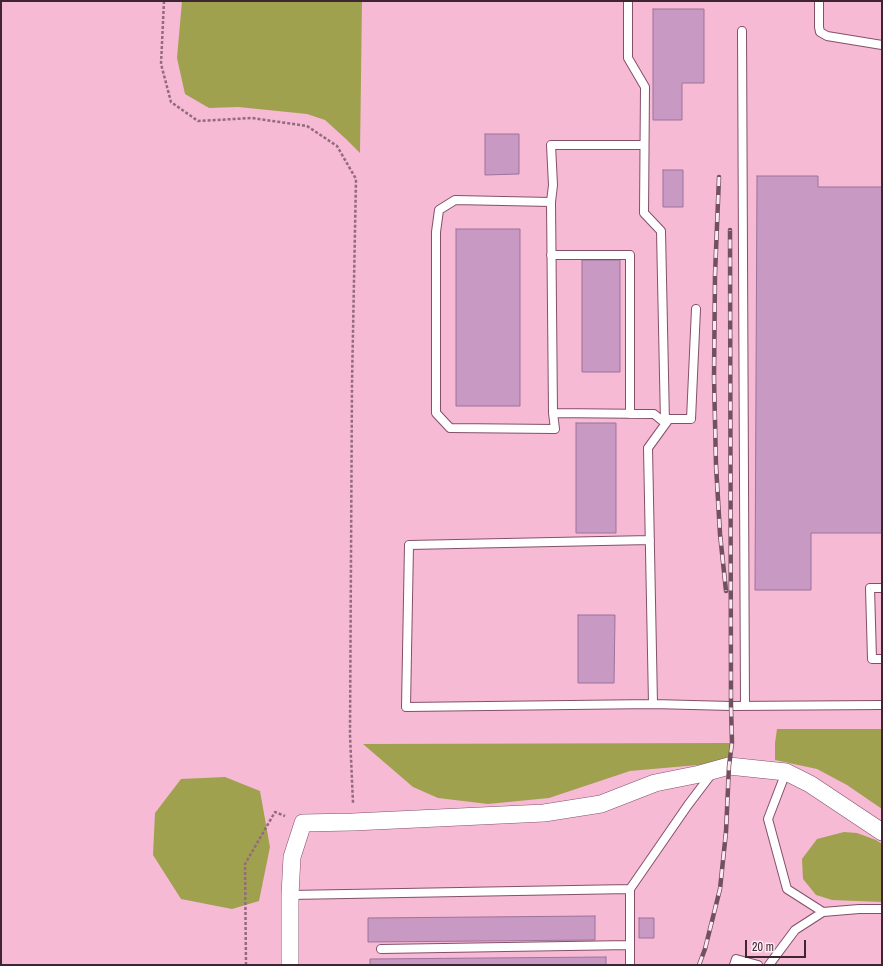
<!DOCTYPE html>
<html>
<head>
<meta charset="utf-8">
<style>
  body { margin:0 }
  #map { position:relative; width:883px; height:966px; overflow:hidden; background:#f6bad5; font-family:"Archivo Narrow",sans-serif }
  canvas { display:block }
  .frame { position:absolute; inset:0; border:2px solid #3d2631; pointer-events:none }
  .scale { position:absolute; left:745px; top:940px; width:61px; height:18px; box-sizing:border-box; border:2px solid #3d2631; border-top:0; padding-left:5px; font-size:12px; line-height:14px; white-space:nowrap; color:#3d2631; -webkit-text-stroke:3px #fce9f1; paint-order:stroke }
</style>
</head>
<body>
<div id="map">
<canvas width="883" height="966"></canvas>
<div class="frame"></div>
<div class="scale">20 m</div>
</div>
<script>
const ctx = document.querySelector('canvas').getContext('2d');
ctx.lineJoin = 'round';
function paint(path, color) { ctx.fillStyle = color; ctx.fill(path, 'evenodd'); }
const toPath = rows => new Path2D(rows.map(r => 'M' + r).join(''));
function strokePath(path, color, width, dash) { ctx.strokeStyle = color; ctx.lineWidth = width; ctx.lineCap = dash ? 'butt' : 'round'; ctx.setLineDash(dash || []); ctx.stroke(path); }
paint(toPath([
  [182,1,362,1,360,153,346,139,325,120,307,114,238,107,209,108,185,94,177,58],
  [777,729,882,729,882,809,847,785,817,769,775,760,775,743],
  [732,743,729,759,709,764,630,771,549,798,488,804,438,798,413,787,363,744],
  [225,777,260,791,270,847,259,901,232,909,181,899,153,855,155,813,181,779],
  [844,832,857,833,876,840,882,844,882,902,832,900,816,895,803,879,802,859,817,839]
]), '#a0a14f');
const building = toPath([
  [653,9,704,9,704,83,682,83,682,120,653,120,653,9],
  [485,134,519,134,519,174,485,175,485,134],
  [663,170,683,170,683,207,663,207,663,170],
  [757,176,818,176,818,187,882,187,882,533,811,533,811,590,755,590,757,176],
  [456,229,520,229,520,406,456,406,456,229],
  [582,260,620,260,620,372,582,372,582,260],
  [576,423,616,423,616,533,576,533,576,423],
  [578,615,615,615,614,683,578,683,578,615],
  [595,916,595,940,368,942,368,918,595,916],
  [639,918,654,918,654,938,639,938,639,918],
  [606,957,606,965,370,965,370,959,606,957]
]);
paint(building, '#c799c3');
strokePath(building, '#9e729a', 1);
const service = toPath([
  [628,1,628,58,645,87,644,213,661,231,665,423],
  [819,1,819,27,820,32,827,36,882,45],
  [742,31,745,706],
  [551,202,553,185,551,145,644,145],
  [551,255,630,255,630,414],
  [553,413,555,429,450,428,436,413,436,232,439,210,455,200,551,202,553,413,654,414,665,423],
  [650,540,409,545,406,707,653,704,731,706,882,705],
  [882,588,870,588,872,659,882,659],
  [653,704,648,448,669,419,691,419,696,309],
  [786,772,768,819,787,889,823,912],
  [630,889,688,805,713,772],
  [290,895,630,889,630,945,381,949],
  [630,945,630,965],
  [734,965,736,959,758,965],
  [769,965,795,930,823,912,859,909,882,909]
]);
const minor = toPath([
  [290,965,290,895,292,857,303,823,353,822,544,813,601,804,655,783,700,774,729,766,786,772,810,784,882,832]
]);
strokePath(service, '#845069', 10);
strokePath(minor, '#845069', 18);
strokePath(toPath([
  [164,1,161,64,171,102,198,121,252,118,307,126,337,146,356,179,352,383,350,735,353,803],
  [246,965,245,864,275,812,285,816]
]), '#936b7d', 2.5, [3, 2]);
strokePath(service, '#fff', 8);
strokePath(minor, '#fff', 17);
const rail = toPath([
  [719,177,715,275,714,378,716,465,720,534,726,591],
  [699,965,705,949,720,889,726,832,729,766,732,743,731,706,730,230]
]);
strokePath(rail, '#725060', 4.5);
strokePath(rail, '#fce9f1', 3, [9]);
</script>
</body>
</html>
